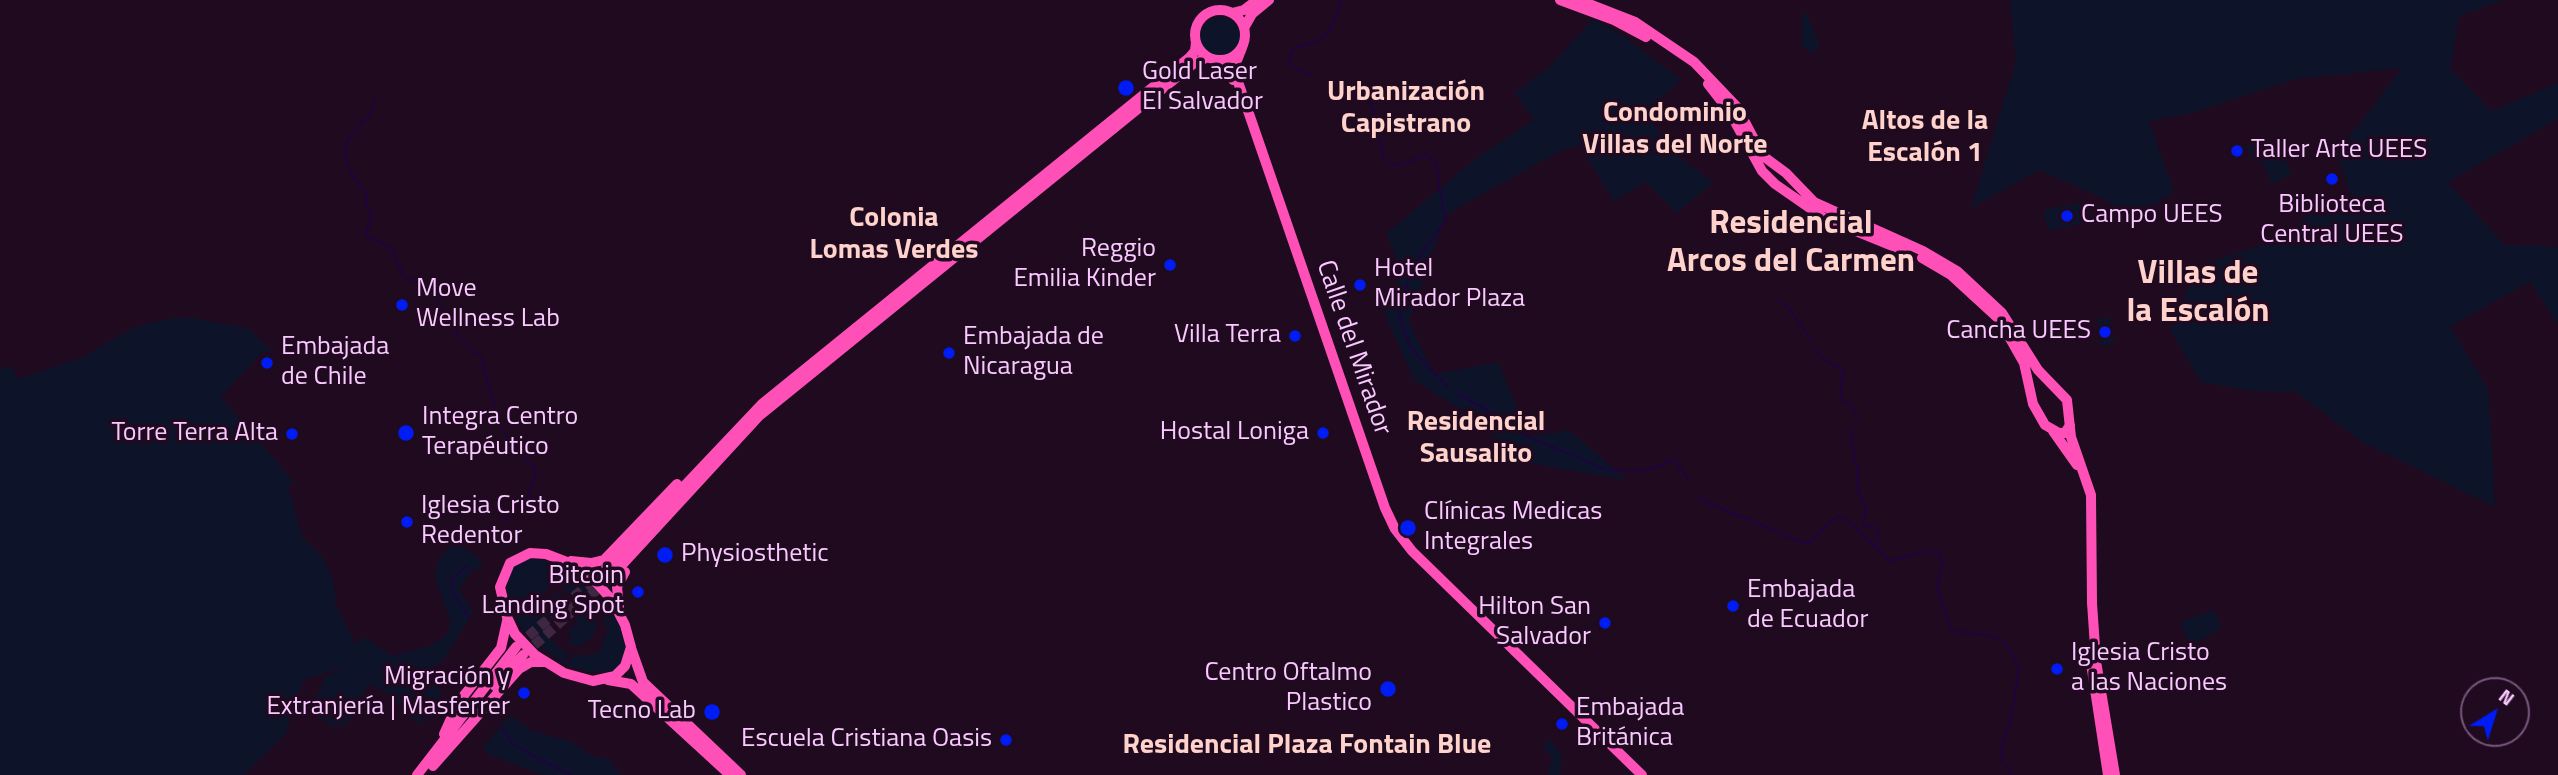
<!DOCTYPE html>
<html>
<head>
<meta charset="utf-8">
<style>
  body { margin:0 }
  #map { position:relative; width:2558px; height:775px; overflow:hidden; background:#1f0a20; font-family:"Titillium Web",sans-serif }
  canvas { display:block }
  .north { position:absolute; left:2460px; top:677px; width:70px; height:70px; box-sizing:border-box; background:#1f0a20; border:2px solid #775679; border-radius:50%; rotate:38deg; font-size:19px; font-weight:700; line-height:28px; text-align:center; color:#fac9ff }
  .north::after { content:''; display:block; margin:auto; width:24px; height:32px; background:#001cf4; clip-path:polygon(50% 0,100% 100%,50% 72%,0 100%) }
</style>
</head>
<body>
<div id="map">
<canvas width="2558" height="775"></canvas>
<div class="north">N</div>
</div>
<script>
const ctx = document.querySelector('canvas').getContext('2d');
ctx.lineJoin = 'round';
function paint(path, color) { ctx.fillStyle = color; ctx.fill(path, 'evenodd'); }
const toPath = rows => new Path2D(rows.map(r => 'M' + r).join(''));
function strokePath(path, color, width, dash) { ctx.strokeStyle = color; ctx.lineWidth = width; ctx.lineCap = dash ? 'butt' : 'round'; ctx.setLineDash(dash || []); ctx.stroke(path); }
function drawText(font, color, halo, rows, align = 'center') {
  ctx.font = font + ' "Titillium Web",sans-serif'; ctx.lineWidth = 7; ctx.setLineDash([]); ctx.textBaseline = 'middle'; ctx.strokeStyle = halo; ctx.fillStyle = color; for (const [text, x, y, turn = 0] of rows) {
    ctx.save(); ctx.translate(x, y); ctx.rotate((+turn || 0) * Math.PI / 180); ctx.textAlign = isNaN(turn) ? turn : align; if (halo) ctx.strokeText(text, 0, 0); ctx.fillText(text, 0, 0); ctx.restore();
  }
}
paint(toPath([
  [2010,0,2504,0,2459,16,2450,69,2492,111,2558,83,2558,119,2448,182,2504,245,2558,247,2558,324,2530,282,2450,326,2488,389,2495,507,2362,442,2296,392,2254,391,2201,382,2170,330,2199,265,2276,241,2315,210,2351,194,2337,153,2402,68,2295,79,2188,114,2149,121,2174,192,2147,209,2120,215,2107,200,2039,170,1971,208,2016,62],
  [1807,14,1820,46,1812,53,1802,46,1802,15],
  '1200 37a20 20 0 1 1 40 0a20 20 0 1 1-40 0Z',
  [1593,19,1623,36,1681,80,1646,112,1672,152,1713,182,1677,213,1646,182,1614,201,1579,145,1560,151,1445,215,1409,321,1434,374,1498,362,1529,437,1569,430,1626,480,1524,462,1467,413,1414,380,1384,313,1400,272,1387,233,1478,157,1534,120,1515,93,1551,65],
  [2246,145,2282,149,2291,175,2271,184,2263,162,2253,160],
  [2087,202,2091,222,2048,230,2043,210],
  [172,318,195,318,249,329,275,354,263,351,221,397,293,481,288,487,303,538,322,556,334,583,336,605,356,645,364,637,393,656,429,646,445,637,451,623,435,577,440,557,455,542,479,558,483,567,472,570,459,590,473,612,447,655,434,668,443,703,430,718,417,724,386,692,368,684,352,718,340,727,330,725,312,714,314,699,321,689,323,678,345,667,306,679,298,692,286,734,244,775,0,775,0,369,11,366,18,379,83,357,135,327],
  [2110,318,2114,344,2101,346,2097,319],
  [531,558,555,563,577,573,609,607,618,622,625,646,625,655,615,671,589,672,566,665,528,637,516,620,506,586,510,569,522,559],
  [558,569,561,570,558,582,563,589,585,598,596,609,601,606,598,612,602,616,606,612,609,615,603,619,607,632,600,651,591,655,572,655,568,662,565,660,568,652,557,646,546,632,541,633,544,629,539,603],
  [552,594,566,595,566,608,559,612,558,618,548,620,545,603],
  [2214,610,2221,629,2191,645,2180,622],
  [593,611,597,623,593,636,582,645,570,646,569,628,575,625,577,616],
  [510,715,532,731,570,741,594,757,609,759,620,775,542,775,493,756,482,749],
  [1549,738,1562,757,1560,775,1548,775,1552,758,1543,746]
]), '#0d142a');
strokePath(toPath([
  [1311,75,1291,66,1289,59,1295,48,1321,39,1329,32,1342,0],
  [1336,84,1368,99,1374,110,1384,158,1388,164,1401,165,1425,154,1436,163,1445,221,1412,267,1399,314,1410,347,1447,386],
  [375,99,371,113,348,139,345,154,348,168,367,195,367,208,372,214,366,236,390,247,403,275,434,295,460,339,481,357,499,425,517,451,535,468,536,475,528,497,504,521],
  [1777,299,1788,307,1812,341],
  [1816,349,1823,359,1844,370,1840,388,1842,399,1855,410,1857,418],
  [1458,394,1502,418,1515,431,1607,470,1640,472,1674,460,1690,481],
  [1851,429,1854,458,1858,469,1857,487,1865,507,1864,525,1878,529,1877,549],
  [1699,496,1704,501,1804,543,1809,543,1838,516,1850,523,1890,561,1921,552,1939,552,1943,563,1937,588,1951,630,1996,637,2005,642,2019,667,2011,720,2001,746,2002,760,2013,775],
  [467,566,452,578,452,591,469,618],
  [501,726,509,740,519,748,570,775]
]), '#1d043f', 2);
strokePath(toPath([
  [517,646,598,576],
  [523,655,608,580]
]), '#402741', 10, [10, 5]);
strokePath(toPath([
  [1560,0,1614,20,1646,37],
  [1579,0,1635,22,1694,62,1737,107,1763,156,1786,173,1814,202,1923,251,1957,271,2002,313,2038,370,2067,400,2071,437,2091,495,2092,603,2096,661,2115,775],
  '1195 35a25 25 0 1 1 50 0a25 25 0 1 1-50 0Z',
  [1232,13,1244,10,1257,0],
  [1244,28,1252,14,1269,0],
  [1242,48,1236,63,1236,76,1385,508,1395,529,1412,551,1642,775],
  [1216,60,1228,70,1233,80],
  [1708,84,1729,111,1762,171,1775,184,1824,218,1905,251],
  [1922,258,1951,275,1999,319,2024,363,2033,404,2045,425,2059,433,2065,433,2070,425],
  [2053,431,2077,465],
  [530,553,546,554,572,564,593,579,612,600,625,625,631,647,625,666,615,676,593,681,564,673,535,655,515,634,507,617,500,587,510,563,530,553],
  [571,561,591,563,604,560,677,484],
  [601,574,762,404,1189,58,1195,51,1196,42],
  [608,580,759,416,1193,64,1208,57],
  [619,606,617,587,625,572],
  [631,648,643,682,741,775],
  [2089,650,2108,775],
  [608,680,631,684,730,775],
  [495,686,523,655],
  [444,734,458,703,501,648,507,621],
  [433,766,519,669,531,662,544,662],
  [417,775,516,647]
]), '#ff50b7', 10);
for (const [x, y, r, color] of [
  [1126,88,9,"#001cf4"],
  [2237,151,7,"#001cf4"],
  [2332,179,7,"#001cf4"],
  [2067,216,7,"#001cf4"],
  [1170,265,7,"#001cf4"],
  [1360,285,7,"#001cf4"],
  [402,305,7,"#001cf4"],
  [2105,332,7,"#001cf4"],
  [1295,336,7,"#001cf4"],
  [949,353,7,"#001cf4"],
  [267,363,7,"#001cf4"],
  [406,433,9,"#001cf4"],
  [1323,433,7,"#001cf4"],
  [292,434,7,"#001cf4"],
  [407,522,7,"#001cf4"],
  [1408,528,9,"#001cf4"],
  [665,555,9,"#001cf4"],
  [638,592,7,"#001cf4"],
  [1733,606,7,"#001cf4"],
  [1605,623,7,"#001cf4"],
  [2057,669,7,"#001cf4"],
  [1388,689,9,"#001cf4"],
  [524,693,7,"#001cf4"],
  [712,712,9,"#001cf4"],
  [1562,724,7,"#001cf4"],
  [1006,740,7,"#001cf4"]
]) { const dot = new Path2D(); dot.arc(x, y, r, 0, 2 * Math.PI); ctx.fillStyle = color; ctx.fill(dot); strokePath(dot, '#1f0a20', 2.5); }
drawText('26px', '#fac9ff', '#1f0a20', [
  ["Gold Laser",1142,73],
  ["El Salvador",1142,103],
  ["Taller Arte UEES",2251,151],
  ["Biblioteca",2332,206,"center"],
  ["Central UEES",2332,236,"center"],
  ["Campo UEES",2081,216],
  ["Reggio",1156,250,"right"],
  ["Emilia Kinder",1156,280,"right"],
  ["Hotel",1374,270],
  ["Mirador Plaza",1374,300],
  ["Move",416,290],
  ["Wellness Lab",416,320],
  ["Cancha UEES",2091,332,"right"],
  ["Villa Terra",1281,336,"right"],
  ["Embajada de",963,338],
  ["Nicaragua",963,368],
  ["Embajada",281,348],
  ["de Chile",281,378],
  ["Integra Centro",422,418],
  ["Terapéutico",422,448],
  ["Hostal Loniga",1309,433,"right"],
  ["Torre Terra Alta",278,434,"right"],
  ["Iglesia Cristo",421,507],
  ["Redentor",421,537],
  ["Clínicas Medicas",1424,513],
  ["Integrales",1424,543],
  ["Physiosthetic",681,555],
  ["Bitcoin",624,577,"right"],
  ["Landing Spot",624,607,"right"],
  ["Embajada",1747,591],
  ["de Ecuador",1747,621],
  ["Hilton San",1591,608,"right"],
  ["Salvador",1591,638,"right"],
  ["Iglesia Cristo",2071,654],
  ["a las Naciones",2071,684],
  ["Centro Oftalmo",1372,674,"right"],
  ["Plastico",1372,704,"right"],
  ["Migración y",510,678,"right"],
  ["Extranjería | Masferrer",510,708,"right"],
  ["Embajada",1576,709],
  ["Británica",1576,739],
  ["Tecno Lab",696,712,"right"],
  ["Escuela Cristiana Oasis",992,740,"right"]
], 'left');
drawText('26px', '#fac9ff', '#1f0a20', [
  ["Calle del Mirador",1353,348,71]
]);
drawText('bold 28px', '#ffd3cb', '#1f0a20', [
  ["Urbanización",1406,93],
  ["Capistrano",1406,125],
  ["Condominio",1675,114],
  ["Villas del Norte",1675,146],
  ["Altos de la",1925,122],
  ["Escalón 1",1925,154],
  ["Colonia",894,219],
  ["Lomas Verdes",894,251],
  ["Residencial",1476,423],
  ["Sausalito",1476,455],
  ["Residencial Plaza Fontain Blue",1307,746]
]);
drawText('bold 33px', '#ffd3cb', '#1f0a20', [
  ["Residencial",1791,225],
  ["Arcos del Carmen",1791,263],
  ["Villas de",2198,275],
  ["la Escalón",2198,313]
]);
</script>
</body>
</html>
